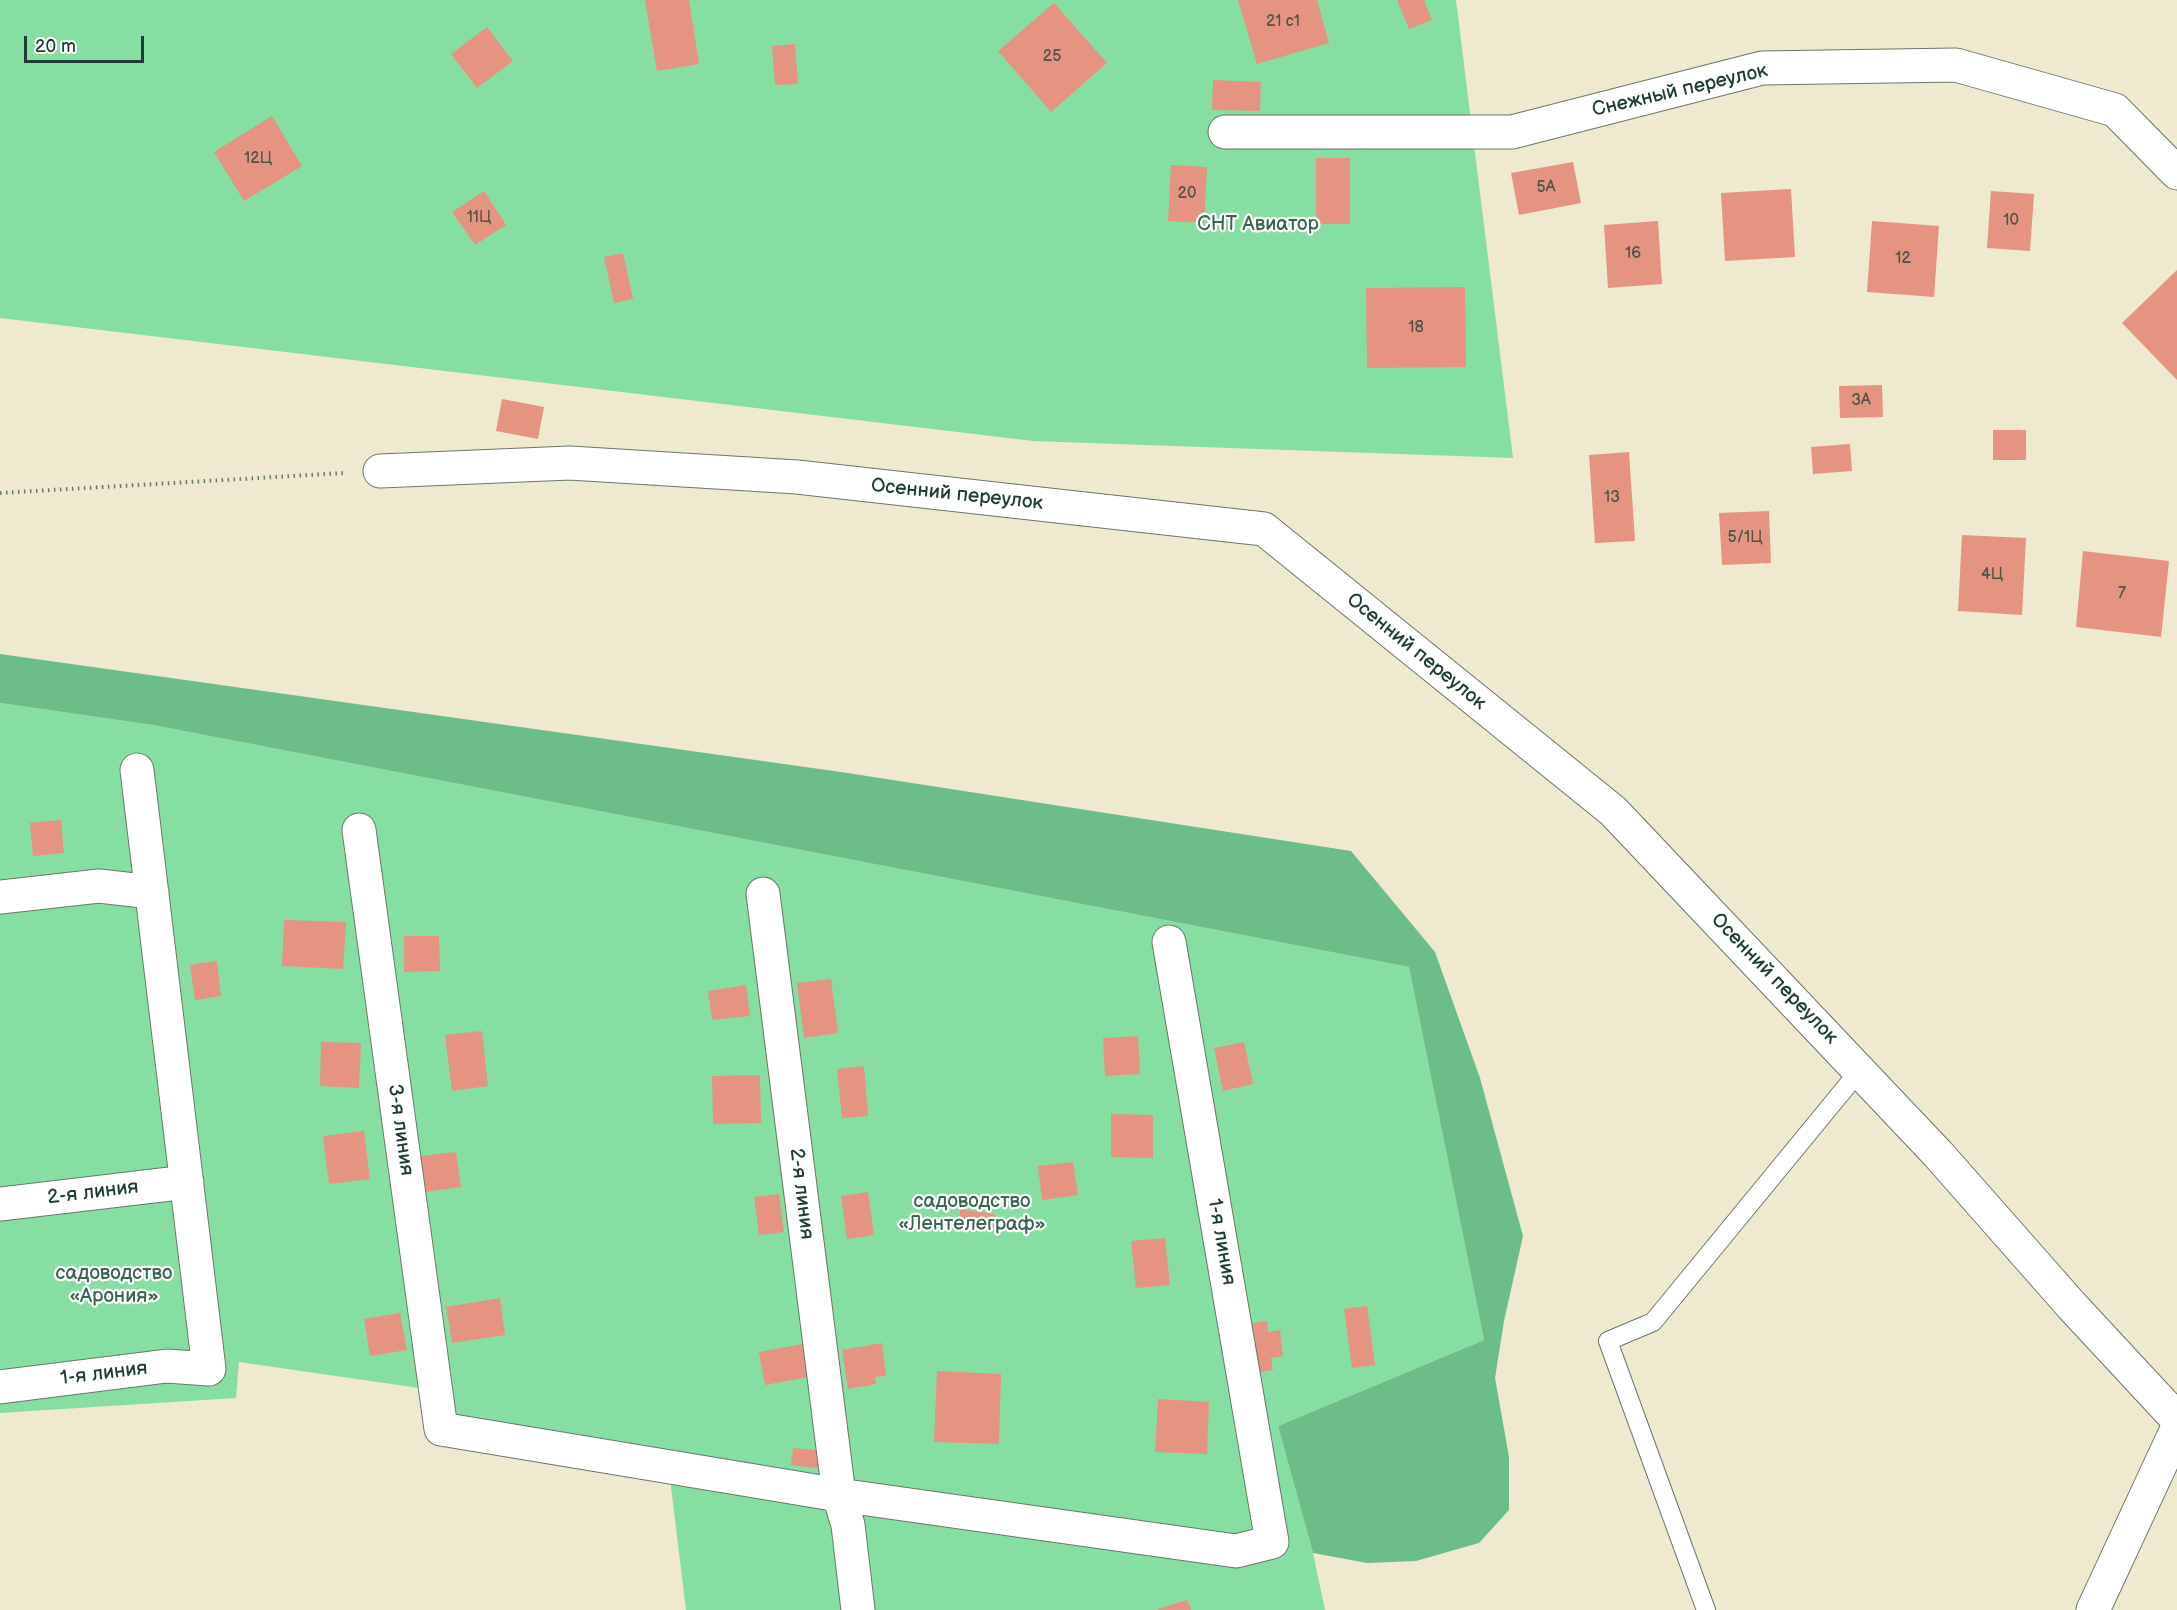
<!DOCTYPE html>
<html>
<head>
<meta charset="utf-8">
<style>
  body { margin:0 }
  #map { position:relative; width:2177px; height:1610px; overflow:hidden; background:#eee9cf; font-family:"Balsamiq Sans",sans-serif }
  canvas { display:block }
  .scale { position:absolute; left:24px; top:36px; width:120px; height:27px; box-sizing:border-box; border:3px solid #1f3d34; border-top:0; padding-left:8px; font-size:18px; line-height:21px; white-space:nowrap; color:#1f3d34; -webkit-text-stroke:4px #fff; paint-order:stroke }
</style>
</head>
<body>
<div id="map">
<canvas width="2177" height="1610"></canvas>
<div class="scale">20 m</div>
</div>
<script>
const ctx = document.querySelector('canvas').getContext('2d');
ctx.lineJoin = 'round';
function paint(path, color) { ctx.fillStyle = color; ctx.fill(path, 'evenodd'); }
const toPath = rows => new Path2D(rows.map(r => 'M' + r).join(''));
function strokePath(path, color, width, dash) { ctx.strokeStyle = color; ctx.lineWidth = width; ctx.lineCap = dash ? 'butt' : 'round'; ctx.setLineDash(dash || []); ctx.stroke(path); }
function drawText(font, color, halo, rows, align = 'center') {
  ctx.font = font + ' "Balsamiq Sans",sans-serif'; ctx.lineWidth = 4.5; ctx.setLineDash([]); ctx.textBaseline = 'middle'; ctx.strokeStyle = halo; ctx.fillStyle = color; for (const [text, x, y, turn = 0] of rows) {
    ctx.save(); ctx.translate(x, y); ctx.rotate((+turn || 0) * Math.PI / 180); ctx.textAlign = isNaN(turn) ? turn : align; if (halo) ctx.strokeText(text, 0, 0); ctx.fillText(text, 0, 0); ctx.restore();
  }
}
paint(toPath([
  [0,0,1456,0,1513,458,1033,441,0,318],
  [0,703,153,725,1409,967,1484,1340,1278,1426,1313,1553,1325,1610,686,1610,670,1479,439,1443,426,1389,239,1362,236,1398,0,1413]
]), '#87dea2');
paint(toPath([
  [0,654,841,772,1351,851,1435,952,1480,1078,1523,1236,1504,1321,1495,1378,1509,1457,1509,1510,1479,1543,1416,1561,1367,1563,1313,1553,1278,1426,1484,1340,1409,967,153,725,0,703]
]), '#6dbd88');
paint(toPath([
  [645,0,689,0,699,64,657,71],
  [1238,0,1317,0,1329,43,1257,64],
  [1397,0,1424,0,1432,20,1409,29],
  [1054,3,1107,63,1051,112,998,51],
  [487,27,513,61,477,88,451,54],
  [795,44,798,84,775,85,772,46],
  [1213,80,1261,82,1260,111,1212,110],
  [272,116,302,166,244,201,214,152],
  [1316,158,1350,158,1350,224,1316,224],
  [1573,162,1581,203,1519,215,1511,173],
  [1171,165,1207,167,1204,223,1168,221],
  [1791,189,1795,257,1725,261,1721,193],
  [484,191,506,225,475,245,452,212],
  [1991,191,2034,194,2030,251,1987,248],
  [1658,221,1662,284,1608,288,1604,225],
  [1872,221,1939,226,1934,297,1867,292],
  [623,253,633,299,614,303,604,257],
  [2177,270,2177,380,2122,323],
  [1465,287,1466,367,1367,368,1366,288],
  [1882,385,1883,417,1840,418,1839,386],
  [502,399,544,407,538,439,496,431],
  [1993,430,2026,430,2026,460,1993,460],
  [1850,444,1852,471,1813,474,1811,447],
  [1629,452,1635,541,1595,543,1589,455],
  [1769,511,1771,563,1722,565,1719,513],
  [1962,535,2026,538,2022,615,1958,611],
  [2083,551,2169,561,2161,637,2076,627],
  [61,820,64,853,33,856,30,823],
  [284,920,346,922,343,969,282,966],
  [404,936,439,936,440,971,404,972],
  [217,961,221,996,195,1000,190,965],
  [831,979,838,1033,804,1038,797,983],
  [746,985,750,1016,712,1020,708,991],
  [482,1031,488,1086,452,1091,445,1035],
  [1138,1036,1140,1074,1105,1076,1103,1038],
  [321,1042,361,1043,359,1088,320,1086],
  [1244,1042,1253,1084,1223,1091,1214,1048],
  [864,1066,868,1116,842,1118,837,1069],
  [760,1075,761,1123,713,1124,712,1076],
  [1111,1114,1153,1115,1153,1158,1111,1157],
  [364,1131,370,1179,329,1184,323,1136],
  [456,1152,461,1187,426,1192,421,1156],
  [1073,1162,1078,1195,1042,1200,1038,1166],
  [868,1192,874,1235,847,1239,841,1196],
  [779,1194,784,1232,759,1235,754,1197],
  [960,1209,995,1214,994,1227,959,1222],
  [1165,1238,1170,1285,1136,1288,1131,1241],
  [500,1298,505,1335,452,1343,446,1307],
  [1367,1306,1375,1365,1352,1368,1344,1309],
  [400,1313,407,1350,370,1356,364,1319],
  [1267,1321,1268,1332,1280,1330,1283,1356,1271,1358,1273,1370,1248,1374,1241,1325],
  [882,1343,886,1376,875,1377,876,1384,848,1389,842,1350],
  [803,1344,809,1377,765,1385,759,1352],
  [937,1371,1001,1374,999,1444,934,1442],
  [1158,1399,1209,1402,1207,1454,1155,1452],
  [793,1448,826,1451,824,1469,791,1465],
  [1187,1600,1191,1610,1158,1610,1158,1609]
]), '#e59482');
const service = toPath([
  [1706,1610,1608,1341,1653,1322,1860,1070]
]);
const minor = toPath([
  [1225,132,1512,132,1762,68,1956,65,2115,110,2177,173],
  [380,471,570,463,797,477,1264,529,1613,811,1938,1154,2072,1306,2177,1419],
  [359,830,441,1429,839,1495,1236,1551,1272,1542,1169,942],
  [763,894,839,1495,848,1525,858,1610],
  [0,897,99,886,152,892],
  [0,1204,187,1182],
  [0,1387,167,1366,209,1369,137,770],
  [2093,1610,2177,1429]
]);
strokePath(service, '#67796a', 20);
strokePath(minor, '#67796a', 35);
strokePath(toPath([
  [0,493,344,473]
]), '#67796a', 4, [1.5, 4.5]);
strokePath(service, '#fff', 18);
strokePath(minor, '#fff', 33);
drawText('16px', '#505348', null, [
  ["21 с1",1283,22],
  ["25",1052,57],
  ["12Ц",258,159],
  ["5А",1546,188],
  ["20",1187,194],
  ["11Ц",479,218],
  ["10",2011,221],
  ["16",1633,254],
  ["12",1903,259],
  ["18",1416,328],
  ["3А",1861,401],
  ["13",1612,498],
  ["5/1Ц",1745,538],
  ["4Ц",1992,575],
  ["7",2122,594]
]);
drawText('20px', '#1f3d34', '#fff', [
  ["Снежный переулок",1680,91,-13],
  ["Осенний переулок",957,495,6],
  ["Осенний переулок",1416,652,39],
  ["Осенний переулок",1774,979,46],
  ["3-я линия",400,1130,82],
  ["2-я линия",93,1193,-7],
  ["2-я линия",801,1194,83],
  ["1-я линия",1221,1242,80],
  ["1-я линия",104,1374,-7]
]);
drawText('20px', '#396550', '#fff', [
  ["СНТ Авиатор",1258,225],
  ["садоводство",972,1202],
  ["«Лентелеграф»",972,1225],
  ["садоводство",114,1274],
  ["«Арония»",114,1297]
]);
</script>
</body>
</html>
